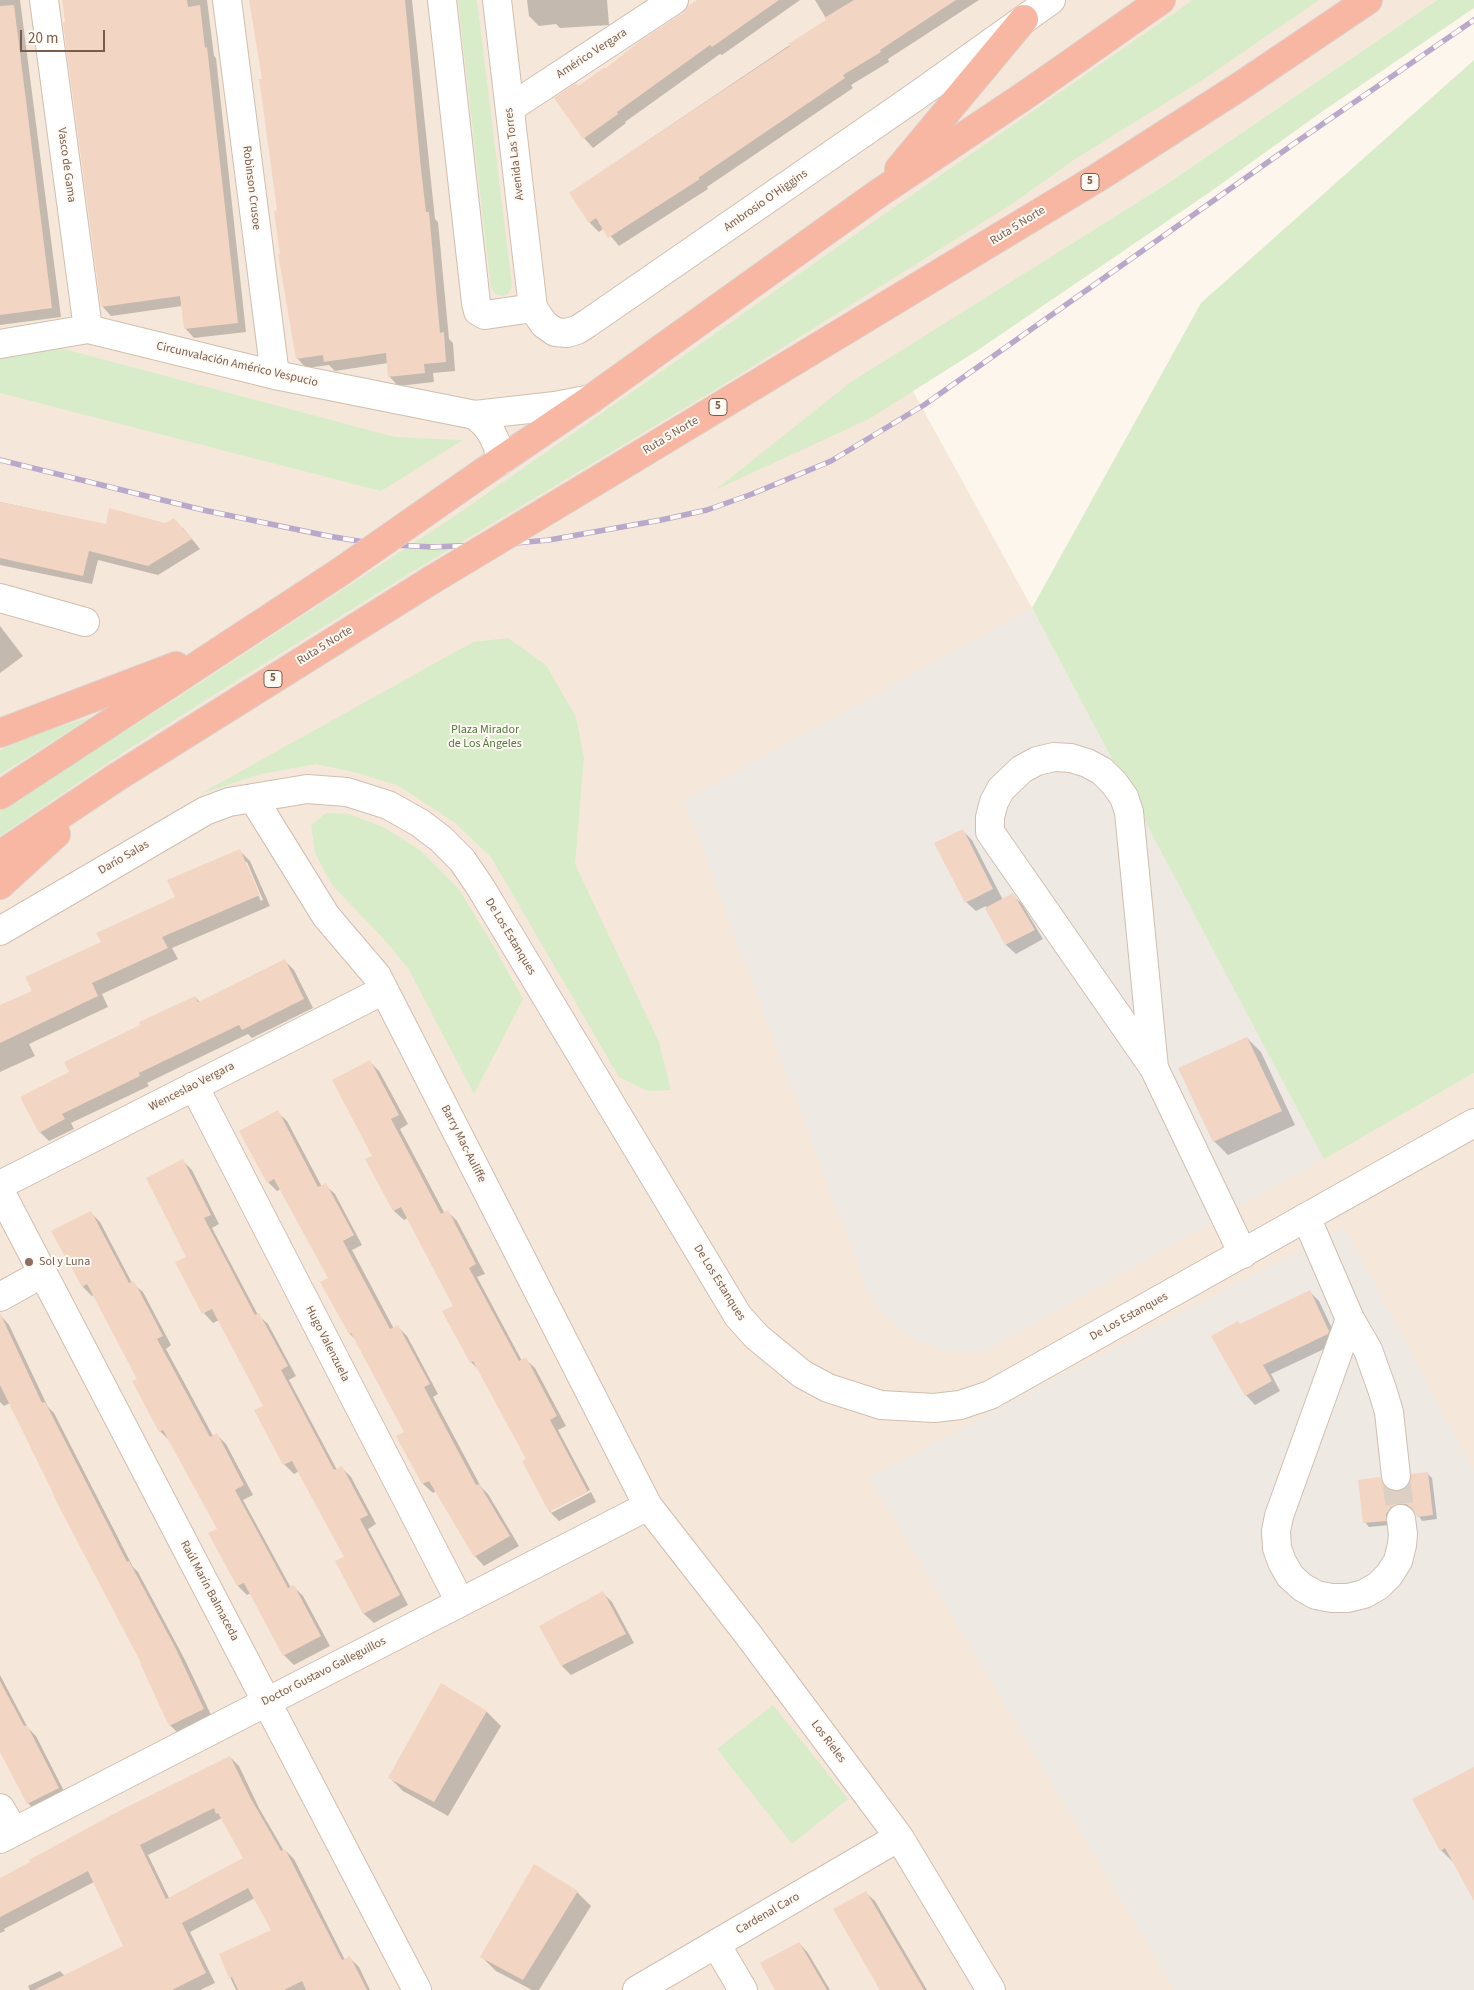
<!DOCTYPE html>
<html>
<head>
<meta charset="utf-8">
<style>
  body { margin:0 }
  #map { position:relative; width:1474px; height:1990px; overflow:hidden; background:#fdf6ec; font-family:"Source Sans 3",sans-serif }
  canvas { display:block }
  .scale { position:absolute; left:20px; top:30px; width:85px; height:22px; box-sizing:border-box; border:2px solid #7a5c4d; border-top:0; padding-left:6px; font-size:15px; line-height:18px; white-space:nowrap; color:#7a5c4d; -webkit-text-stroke:4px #fffaf3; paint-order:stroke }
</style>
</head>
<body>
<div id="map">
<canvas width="1474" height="1990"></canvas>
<div class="scale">20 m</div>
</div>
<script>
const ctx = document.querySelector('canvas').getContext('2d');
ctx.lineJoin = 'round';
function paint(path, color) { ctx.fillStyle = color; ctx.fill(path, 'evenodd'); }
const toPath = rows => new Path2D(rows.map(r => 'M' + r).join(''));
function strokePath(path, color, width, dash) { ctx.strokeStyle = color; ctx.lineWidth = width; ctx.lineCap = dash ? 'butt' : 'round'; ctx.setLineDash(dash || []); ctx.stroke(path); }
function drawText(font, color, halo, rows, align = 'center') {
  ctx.font = font + ' "Source Sans 3",sans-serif'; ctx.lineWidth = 4; ctx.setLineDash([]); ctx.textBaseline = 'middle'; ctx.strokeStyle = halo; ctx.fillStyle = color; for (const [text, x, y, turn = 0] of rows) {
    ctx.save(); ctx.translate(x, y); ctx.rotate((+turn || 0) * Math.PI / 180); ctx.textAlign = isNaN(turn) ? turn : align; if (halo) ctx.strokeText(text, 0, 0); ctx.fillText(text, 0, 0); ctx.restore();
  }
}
paint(toPath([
  [0,0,1437,0,1162,187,892,357,902,371,1032,608,1324,1158,1474,1073,1474,1990,0,1990]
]), '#f5e8da');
paint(toPath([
  [1032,608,1324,1159,989,1349,972,1353,946,1351,923,1343,905,1334,895,1326,869,1295,684,800],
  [1344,1227,1474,1471,1474,1990,1175,1990,869,1477]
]), '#efe9e4');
paint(toPath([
  [458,0,477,0,512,286,508,294,503,296,496,294,491,288],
  [1193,0,1319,0,1201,81,1075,159,1012,204,718,388,415,570,212,696,124,752,0,836,0,810,174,700,449,520,682,357,860,231],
  [1437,0,1474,0,1474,8,1323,111,1210,192,978,350,869,419,715,490,851,382,1162,187],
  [1474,60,1474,1073,1324,1159,1032,608,1201,303],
  [64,349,395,437,463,440,381,491,0,393,0,354],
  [508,638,546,665,576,717,584,758,575,864,659,1042,671,1090,648,1091,619,1077,491,857,454,822,399,786,358,773,316,764,261,774,200,794,473,642],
  [91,717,28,757,0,774,0,750,32,735],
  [326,813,349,814,383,827,420,850,458,888,494,947,523,999,474,1094,408,968,383,938,332,885,315,853,311,825],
  [773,1705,848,1799,792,1844,717,1749]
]), '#d8ecc9');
paint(toPath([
  [0,0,20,0,61,317,0,325],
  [63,0,207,0,214,56,216,58,246,332,194,338,185,328,182,306,111,316,102,306],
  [250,0,412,0,435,219,438,222,449,339,453,343,455,371,433,373,434,382,398,386,389,376,388,363,335,371,329,365,306,368,297,358,281,255,278,211,263,80],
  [527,0,607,0,609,25,560,28,556,24,539,26,529,16],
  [699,0,800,0,722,55,720,54,625,122,626,123,593,148,584,138,556,98,578,87,604,68,606,69,683,14],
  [815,0,979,0,888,59,889,62,851,85,853,88,707,187,708,189,619,246,604,228,599,232,590,223,570,193,827,20],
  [0,502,107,525,183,528,200,549,158,575,98,560,92,584,0,565],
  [0,626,23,656,0,673],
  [962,830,972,840,1003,900,1013,895,1022,904,1043,939,1016,954,1006,945,986,906,976,911,966,902],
  [239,850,250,861,270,906,172,948,178,959,102,994,108,1007,29,1044,35,1056,0,1072,0,1007,33,991,102,942,176,897],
  [244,862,247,862,263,900,261,901],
  [284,960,294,970,313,1008,252,1038,248,1034,147,1083,149,1086,71,1123,74,1129,49,1141,40,1132,71,1073,142,1026,195,997,200,1002],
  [1247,1038,1261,1052,1295,1125,1228,1155,1214,1141],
  [370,1062,379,1071,408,1124,400,1129,445,1214,448,1212,457,1221,485,1274,477,1277,522,1361,525,1359,535,1368,566,1426,558,1430,590,1490,551,1510,551,1513,591,1492,596,1502,559,1521,550,1512,523,1462,528,1460,480,1371,471,1362,455,1306,408,1218,404,1220,394,1211,367,1160,374,1156],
  [277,1112,287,1121,322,1187,325,1185,335,1194,362,1245,352,1250,394,1329,398,1327,407,1336,438,1394,433,1397,481,1487,488,1494,519,1546,484,1566,475,1556,436,1491,433,1493,423,1484,398,1436,406,1432,357,1341,350,1334,329,1278,281,1189,277,1191,268,1182],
  [183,1161,192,1170,219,1224,212,1228,258,1315,268,1324,296,1376,289,1380,337,1470,342,1468,351,1477,376,1524,368,1529,408,1605,374,1623,364,1614,337,1562,345,1557,299,1471,294,1474,284,1464,265,1406,219,1320,213,1323,204,1313,177,1263,188,1257],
  [90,1212,100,1222,132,1283,143,1292,171,1345,166,1349,213,1436,216,1434,226,1444,253,1495,243,1500,291,1588,294,1587,303,1596,330,1646,294,1665,284,1655,251,1593,247,1595,238,1586,210,1534,219,1530,169,1440,160,1431,139,1379,94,1295,92,1296,83,1287],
  [1310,1292,1319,1301,1338,1341,1337,1343,1271,1374,1280,1391,1255,1405,1246,1395,1240,1325],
  [0,1315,9,1325,48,1407,54,1413,133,1567,138,1572,185,1660,213,1719,180,1735,170,1725,143,1663,10,1403,4,1406,0,1402],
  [1427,1473,1432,1478,1437,1519,1422,1521,1415,1510,1404,1507,1389,1525,1369,1527,1365,1522,1380,1479,1387,1490,1397,1493,1406,1489],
  [603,1593,612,1602,634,1643,571,1675,562,1666],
  [0,1675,28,1728,36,1736,67,1797,37,1812,28,1803,0,1749],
  [442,1684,487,1712,501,1726,448,1816,403,1791,389,1777],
  [230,1757,239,1766,259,1808,284,1851,285,1850,294,1859,345,1960,349,1957,359,1967,370,1990,236,1990,220,1955,273,1931,255,1898,190,1932,215,1983,200,1990,30,1990,28,1986,60,1971,65,1976,125,1946,94,1882,4,1929,5,1931,0,1933,0,1879],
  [222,1818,245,1858,169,1898,148,1855],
  [1474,1769,1474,1899,1455,1864,1441,1850],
  [577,1892,591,1906,539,1990,532,1990,496,1971,482,1957],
  [865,1892,875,1901,927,1990,880,1990],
  [799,1943,808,1953,830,1990,776,1990]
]), '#0003');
paint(toPath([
  [62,0,187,0,188,7,200,5,205,48,207,47,238,323,184,329,180,296,101,307,63,23,65,22],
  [249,0,405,0,421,169,426,212,429,212,440,333,444,332,446,362,424,364,425,373,388,377,386,353,324,362,323,355,296,359,278,254,280,254,274,211,277,210,259,79,262,79],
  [697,0,779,0,712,47,710,45,617,112,618,114,583,139,554,98,576,83,578,86,605,67,605,69,640,41,683,13,688,6],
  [854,0,956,0,880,50,881,52,843,75,845,78,698,178,700,179,608,238,596,218,589,223,569,193,790,46,788,44,826,20,824,18],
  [14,5,52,308,0,315,0,6],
  [0,502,106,524,109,508,165,523,174,518,192,539,148,566,89,551,83,576,0,558],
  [963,829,993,889,965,903,934,843],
  [240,849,260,895,162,937,168,948,92,983,98,996,0,1043,0,1005,32,991,25,977,101,942,96,933,175,897,167,880],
  [1013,893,1035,930,1005,945,985,908],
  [285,959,304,999,242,1030,239,1025,139,1073,140,1076,62,1114,65,1119,39,1133,20,1097,69,1072,64,1062,140,1025,139,1022,195,996,198,1002],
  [1247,1037,1282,1111,1213,1142,1178,1068],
  [370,1060,399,1115,391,1119,441,1214,448,1210,476,1264,469,1268,519,1361,526,1357,557,1416,550,1420,588,1492,549,1512,522,1461,526,1459,473,1361,470,1363,442,1311,453,1306,401,1207,393,1211,365,1159,372,1156,332,1080],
  [278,1110,318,1187,326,1183,354,1235,343,1241,390,1329,398,1325,430,1384,424,1387,476,1485,479,1484,510,1536,474,1557,429,1481,422,1484,396,1436,404,1432,351,1333,349,1334,320,1282,328,1278,274,1179,267,1183,239,1131],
  [183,1159,211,1215,204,1218,255,1315,259,1313,288,1366,281,1370,334,1470,342,1466,368,1515,360,1519,400,1595,363,1614,335,1561,344,1557,292,1461,283,1465,254,1410,263,1406,212,1309,202,1314,175,1262,186,1257,146,1178],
  [91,1211,129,1283,134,1281,163,1336,157,1339,210,1437,217,1433,244,1485,235,1490,288,1588,294,1585,321,1636,283,1656,244,1583,237,1586,208,1533,217,1529,163,1430,159,1432,132,1381,137,1379,87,1284,82,1287,51,1231],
  [1310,1290,1329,1331,1328,1334,1263,1365,1272,1381,1245,1396,1211,1336,1238,1321,1240,1324],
  [0,1313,42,1403,45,1402,127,1562,129,1561,176,1649,204,1709,169,1726,140,1663,141,1663,53,1495,54,1495,0,1385],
  [1428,1472,1433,1515,1417,1517,1413,1509,1406,1504,1399,1504,1391,1507,1386,1514,1386,1521,1363,1523,1358,1480,1380,1477,1384,1486,1389,1490,1397,1492,1406,1488,1410,1482,1411,1474],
  [603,1591,626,1634,561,1666,539,1626],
  [0,1681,24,1726,27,1725,59,1788,27,1804,0,1752],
  [441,1683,487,1711,434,1802,388,1778],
  [230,1756,250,1797,281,1851,285,1849,342,1960,350,1956,367,1990,306,1990,302,1981,284,1990,238,1990,232,1977,229,1978,219,1954,271,1930,248,1888,182,1923,206,1973,172,1990,34,1990,123,1946,88,1871,0,1917,0,1878,30,1862,29,1860,121,1810],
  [214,1808,216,1814,218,1813,243,1858,166,1899,140,1845],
  [1474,1767,1474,1901,1445,1848,1440,1851,1412,1799],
  [534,1864,578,1891,523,1980,480,1957],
  [866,1891,924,1990,880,1990,833,1909],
  [799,1942,827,1990,775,1990,760,1963]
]), '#f3d5c3');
strokePath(toPath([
  [1396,1476,1401,1519]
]), '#dcd0c4', 28, [28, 14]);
const minor = toPath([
  [44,0,88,329],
  [227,0,275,375],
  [442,0,476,303,478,311,485,315,533,308],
  [497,0,533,308,544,324,555,332,567,333,577,330,588,323,915,97,1051,0],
  [510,108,674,0],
  [0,344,88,329,275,375,475,415,555,406,591,399],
  [475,415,485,424,492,434,498,447,500,461],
  [0,598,85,622],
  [253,798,326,916,377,976,648,1506,747,1633,899,1837,991,1990],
  [0,931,205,811,229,802,307,789,347,792,388,805,420,823,441,839,462,860,481,888,738,1316,757,1337,802,1374,828,1388,881,1405,934,1408,960,1405,990,1395,1474,1123],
  [1154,1068,990,832,990,817,994,802,1001,789,1022,769,1037,761,1054,757,1071,758,1087,763,1102,771,1114,783,1124,797,1129,812,1154,1068,1243,1254],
  [194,1086,460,1602],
  [0,1185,384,990],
  [0,1191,417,1990],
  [1306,1217,1350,1319,1368,1350,1382,1389,1389,1412,1396,1476],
  [0,1297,43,1273],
  [1350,1319,1279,1516,1276,1531,1277,1548,1282,1562,1290,1576,1302,1587,1316,1595,1332,1598,1348,1598,1364,1594,1378,1586,1389,1575,1398,1561,1402,1545,1403,1534,1401,1519],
  [0,1808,14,1831],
  [0,1839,648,1506],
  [716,1944,743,1990],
  [637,1990,899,1837]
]);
const highway = toPath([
  [899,169,1024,19],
  [631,460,1097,178,1239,87,1368,0],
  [482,473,591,399,879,193,1027,94,1161,0],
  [0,733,176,666],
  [0,795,340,572],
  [0,855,117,777,430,581],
  [0,885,56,834]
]);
strokePath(minor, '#d1beb0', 30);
strokePath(highway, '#dad1cd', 30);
strokePath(minor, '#fff', 28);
strokePath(highway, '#f7b7a3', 28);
const rail = toPath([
  [0,460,203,510,328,536,376,544,432,547,504,544,549,540,661,520,707,510,752,494,831,461,924,405,1295,143,1474,20]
]);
strokePath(rail, '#b9a8c9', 5.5);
strokePath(rail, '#fffaf3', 4, [11]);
const highwayBridge = toPath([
  [340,572,482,473],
  [430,581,631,460]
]);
strokePath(highwayBridge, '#dad1cd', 30, []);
strokePath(highwayBridge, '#f7b7a3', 28);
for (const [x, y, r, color] of [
  [29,1262,5,"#8d6e63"]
]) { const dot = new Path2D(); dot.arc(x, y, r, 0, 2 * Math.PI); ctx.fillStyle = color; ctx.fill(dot); strokePath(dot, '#fffaf3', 2); }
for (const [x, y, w] of [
  [1090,182,18],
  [718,407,18],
  [273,679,18]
]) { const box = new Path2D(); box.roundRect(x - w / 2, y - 8.5, w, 17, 4); ctx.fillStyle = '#fffaf3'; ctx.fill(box); strokePath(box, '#7a5c4d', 1); }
drawText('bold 11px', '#7a5c4d', null, [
  ["5",1090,182],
  ["5",718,407],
  ["5",273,679]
]);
drawText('12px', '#7a5c4d', '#fffaf3', [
  ["Américo Vergara",592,54,-33],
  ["Avenida Las Torres",515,154,-97],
  ["Vasco de Gama",66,165,82],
  ["Robinson Crusoe",251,188,83],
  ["Ambrosio O'Higgins",766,201,-35],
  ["Ruta 5 Norte",1018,226,-32],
  ["Circunvalación Américo Vespucio",237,365,13],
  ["Ruta 5 Norte",671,436,-31],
  ["Ruta 5 Norte",325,646,-32],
  ["Darío Salas",124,858,-30],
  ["De Los Estanques",510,937,59],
  ["Wenceslao Vergara",192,1087,-27],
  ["Barry Mac-Auliffe",463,1144,63],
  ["De Los Estanques",719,1283,58],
  ["De Los Estanques",1129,1317,-29],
  ["Hugo Valenzuela",327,1344,63],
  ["Raúl Marín Balmaceda",209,1591,62],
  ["Doctor Gustavo Galleguillos",324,1672,-27],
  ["Los Rieles",828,1742,53],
  ["Cardenal Caro",768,1914,-30]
]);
drawText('12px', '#537a41', '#fffaf3', [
  ["Plaza Mirador",485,730],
  ["de Los Ángeles",485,744]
]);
drawText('12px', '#785e54', '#fffaf3', [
  ["Sol y Luna",39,1262]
], 'left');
</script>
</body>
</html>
